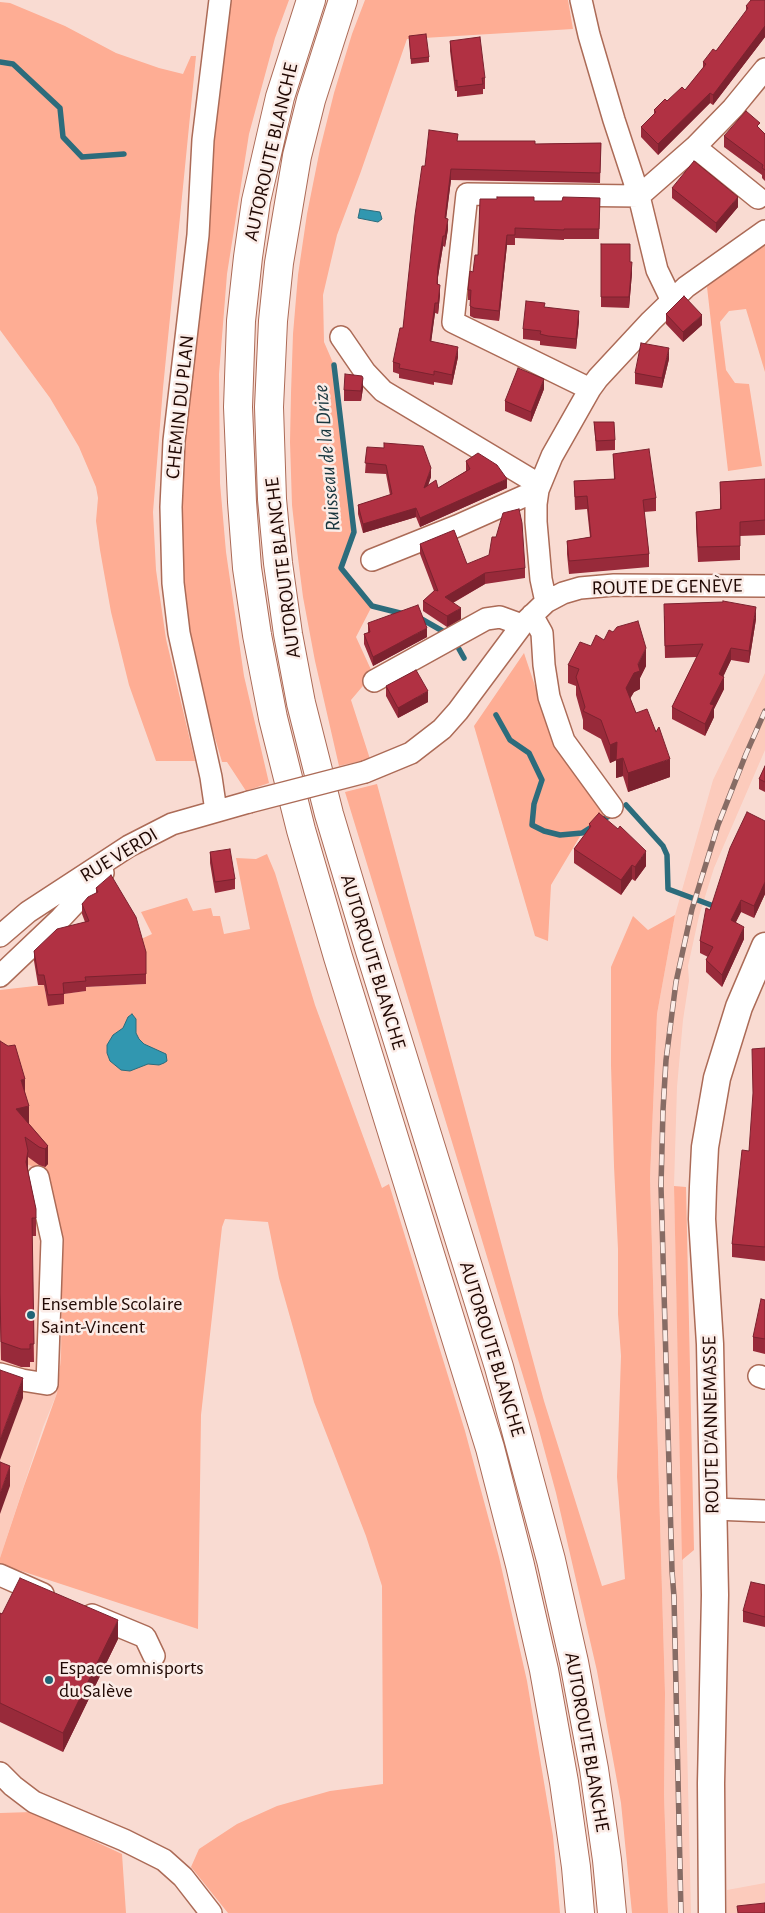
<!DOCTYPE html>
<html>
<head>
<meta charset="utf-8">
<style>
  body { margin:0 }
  canvas { display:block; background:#f9dbd2 }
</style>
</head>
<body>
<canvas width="765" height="1913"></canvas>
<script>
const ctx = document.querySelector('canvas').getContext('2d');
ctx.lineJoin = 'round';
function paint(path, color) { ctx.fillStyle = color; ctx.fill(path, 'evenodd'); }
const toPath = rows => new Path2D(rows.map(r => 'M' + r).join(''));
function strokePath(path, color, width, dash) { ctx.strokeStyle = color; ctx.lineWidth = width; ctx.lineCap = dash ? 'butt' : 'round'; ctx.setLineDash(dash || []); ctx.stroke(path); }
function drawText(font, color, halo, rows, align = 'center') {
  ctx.font = font + ' "Alegreya Sans",sans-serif'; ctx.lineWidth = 5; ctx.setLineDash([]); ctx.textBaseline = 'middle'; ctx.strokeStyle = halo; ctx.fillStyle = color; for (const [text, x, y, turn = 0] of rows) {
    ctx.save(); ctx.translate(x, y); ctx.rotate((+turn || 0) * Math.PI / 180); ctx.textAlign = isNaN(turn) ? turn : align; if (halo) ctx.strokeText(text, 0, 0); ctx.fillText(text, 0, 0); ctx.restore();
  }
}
paint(toPath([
  [765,673,765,750,714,868,699,916,688,966,689,981,683,1020,677,1087,674,1186,691,1913,668,1913,664,1795,665,1693,650,1178,657,1014,675,915,713,780],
  [0,1153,41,1170,59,1243,62,1272,61,1358,57,1393,43,1427,0,1558],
  [765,1883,765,1913,727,1913,727,1890]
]), '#fccbbc');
paint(toPath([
  [227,0,289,0,275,38,249,134,227,274,219,374,220,483,226,552,244,676,269,783,246,791,227,762,222,762,208,714,190,633,180,540,183,438],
  [365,0,568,0,573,29,407,39,360,174,337,235,323,295,324,342,334,365,354,532,341,568,372,606,356,637,373,674,351,700,370,759,339,766,315,661,303,597,297,550,292,505,290,442,291,393,293,334,298,275,307,214,320,149,334,93,352,34],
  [0,2,10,3,65,26,116,53,159,68,183,74,191,56,196,56,163,388,153,512,156,570,166,639,195,761,156,761,129,685,111,612,100,550,96,521,98,498,96,487,79,447,50,398,0,330],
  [765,238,765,372,746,309,729,311,720,322,726,370,735,383,749,384,762,466,728,471,707,287,718,273],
  [524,653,549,728,609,816,582,833,551,885,548,941,535,936,474,726],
  [377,784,544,1401,602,1586,625,1579,617,1477,621,1356,618,1314,618,1249,614,1166,611,1065,611,967,633,916,648,930,675,915,657,1014,650,1178,665,1693,664,1795,668,1913,632,1913,621,1803,597,1671,556,1493,536,1419,478,1227,345,792],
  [267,854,275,873,315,1005,382,1188,389,1184,465,1431,499,1557,527,1681,553,1836,560,1913,228,1913,191,1867,199,1849,237,1824,277,1806,330,1791,383,1784,382,1586,366,1536,314,1402,279,1278,268,1222,225,1219,222,1227,201,1415,198,1629,0,1564,0,1558,24,1486,57,1393,61,1358,62,1272,59,1243,41,1170,0,1153,0,990,44,985,46,996,86,991,85,987,146,984,139,940,152,934,141,912,187,898,193,911,211,908,213,916,220,916,224,934,250,929,236,858,256,859],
  [674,1186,686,1187,694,1550,682,1560],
  [32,1812,122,1854,126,1913,0,1913,0,1813]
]), '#fead94');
const water = toPath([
  [360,209,380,212,382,219,378,222,358,218,360,209],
  [132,1014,136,1019,136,1033,139,1039,144,1044,166,1054,167,1061,164,1063,159,1065,148,1064,130,1071,121,1070,110,1061,107,1053,107,1045,113,1035,123,1028,128,1017,132,1014]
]);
paint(water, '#3197b0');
strokePath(water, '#2c6c7c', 1);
strokePath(toPath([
  [0,62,13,64,60,108,63,137,82,157,124,154],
  [334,365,354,532,341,568,372,606,404,614],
  [418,617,446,633],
  [459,649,464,658],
  [496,715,510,740,529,753,542,780,534,804,532,825,544,831,560,835,582,833,609,816],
  [626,805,663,846,667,855,668,889,711,905]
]), '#2c6c7c', 5.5);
const minor = toPath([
  [581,0,589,35,614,120,639,196,467,194,453,322,590,389],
  [695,147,758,198],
  [672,301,657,270,639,196,695,147,733,108,765,69],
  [341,337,365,372,383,391,540,485],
  [372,560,457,526,538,490],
  [546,602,541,579,536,522,536,504,538,490,552,456,590,389,598,378,651,321,686,287,765,231],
  [532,615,542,633,544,665,549,697,564,741,612,807],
  [374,681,486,619,500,617,522,625],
  [365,772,411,753,442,729,458,711,522,625,546,602,563,593,580,588,614,585,765,586],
  [216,811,211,777,179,633,173,583,171,507,174,441,198,235,203,140,220,0],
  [0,936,28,912,129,846,172,824,249,802],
  [0,976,61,918,103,873],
  [0,1374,22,1380,47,1384,52,1240,38,1177],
  [759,1376,765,1378],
  [714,1509,765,1511],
  [0,1575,43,1594],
  [92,1615,145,1637,154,1656],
  [0,1773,13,1786,34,1802,124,1840,164,1860,183,1877,211,1913]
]);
const major = toPath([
  [712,1913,711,1783,715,1595,710,1344,702,1219,703,1187,705,1147,717,1078,739,1007,765,946]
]);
const highway = toPath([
  [311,0,280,97,256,201,248,257,241,321,238,407,242,502,247,568,257,635,273,718,301,830,338,957,490,1448,520,1565,544,1670,564,1782,576,1867,580,1913],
  [343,0,311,100,297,156,279,263,273,321,269,407,272,499,278,563,288,634,301,703,329,814,370,951,499,1367,551,1560,574,1662,594,1769,607,1860,612,1913]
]);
strokePath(minor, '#ac6b57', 24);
strokePath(major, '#ac6b57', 29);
strokePath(highway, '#ac6b57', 30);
strokePath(minor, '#fff', 21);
strokePath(major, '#fff', 26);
strokePath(highway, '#fff', 28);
const rail = toPath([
  [681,1913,674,1597,672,1571,661,1186,663,1110,666,1060,676,982,692,909,718,825,746,754,765,711]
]);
strokePath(rail, '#876c65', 5.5);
strokePath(rail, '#fbece7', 4, [11]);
const minorBridge = toPath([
  [249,802,365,772]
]);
strokePath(minorBridge, '#ac6b57', 24, []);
strokePath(minorBridge, '#fff', 21);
paint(toPath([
  [765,0,765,37,713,105,710,103,658,155,641,137,641,127,654,114,654,110,685,90,703,68,703,62,716,51,746,12,746,6],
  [409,36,429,57,429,62,411,64],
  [450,41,485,78,485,89,483,89,483,94,457,97,457,91,455,91,450,51],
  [765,134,765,181,762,178,762,175,724,147,724,136],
  [458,141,535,144,601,143,600,183,451,180,446,218,448,229,445,247,443,246,438,277,438,284,440,295,438,314,435,313,431,341,458,357,452,385,434,382,434,385,399,378,399,374,393,372,393,362,403,328,425,166],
  [672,188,738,207,716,233,672,198],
  [600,198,599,239,564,239,564,240,515,238,515,245,507,245,499,321,474,318,470,316,470,300,468,300,468,290,478,255,534,201,562,201],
  [601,244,630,262,632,273,629,308,601,307],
  [545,307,579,321,576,349,548,346,540,345,540,341,523,339,523,329],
  [666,314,702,325,683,342,666,324],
  [669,359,662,388,635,384,635,373],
  [363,388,361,401,344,401,344,390],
  [544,389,531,422,505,411,505,401],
  [594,422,615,440,615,450,596,451],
  [367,447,431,477,428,485,438,488,466,471,466,461,507,488,420,527,416,517,363,533,358,514,358,505,390,495,386,474,365,473],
  [613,454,656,498,656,511,644,512,649,554,649,567,569,574,567,554,567,541,590,537,587,509,575,510,574,481,614,479],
  [765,479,765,535,740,536,740,560,698,562,696,527,696,512,720,509,720,482],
  [420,544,467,564,525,568,525,578,485,584,453,603,461,619,447,627,423,611,423,601,434,591,420,554],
  [664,616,756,619,749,663,731,660,723,676,724,689,714,709,714,717,705,736,672,719,672,707,697,657,665,658],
  [368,623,427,637,373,666,364,644,364,634,368,633],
  [568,665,646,666,640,678,640,689,634,692,630,698,636,713,670,777,628,792,623,776,616,778,616,760,610,763,601,739,583,729,583,720,576,695,576,686,568,683],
  [386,686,428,702,398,718,386,696],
  [765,766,765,792,759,789,759,779],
  [765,821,765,894,754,918,741,912,736,922,744,939,722,987,706,972,706,960,708,957,700,953,700,941,710,910],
  [589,824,646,866,635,881,632,879,621,895,574,863,574,849,589,829],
  [210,852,235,879,235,889,215,893,210,863],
  [96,888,146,952,146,984,86,987,86,991,64,994,64,1004,48,1006,44,985,38,985,34,961,34,951,85,922,82,914,82,904,96,893],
  [0,1041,25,1093,29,1124,48,1146,48,1164,45,1167,39,1165,28,1157,28,1171,36,1209,36,1236,32,1236,34,1362,30,1362,30,1367,21,1367,1,1360,0,1312],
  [765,1048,765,1261,732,1257,732,1244,749,1151],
  [765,1300,765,1354,753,1351,753,1337],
  [765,1585,765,1627,743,1622,743,1611],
  [0,1613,118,1639,63,1752,0,1722]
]), '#982a3a');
paint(toPath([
  [765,26,765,37,713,105,713,95],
  [710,93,710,103,658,155,658,144],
  [451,169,451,180,445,228,445,218],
  [738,197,738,207,716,233,716,223],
  [448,219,448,229,445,247,445,236],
  [507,235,507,245,499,321,499,311],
  [443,236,443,246,438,277,437,295,438,266],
  [632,262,632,273,629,308,629,297],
  [440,285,440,295,438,314,438,303],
  [435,303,435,313,430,351,430,341],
  [579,311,579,321,576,349,576,339],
  [702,315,702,325,683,342,683,332],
  [458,347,458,357,452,385,452,375],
  [669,348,669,359,662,388,662,378],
  [363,378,363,388,361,401,361,391],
  [544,379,544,389,531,422,531,412],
  [431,468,431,477,424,497,424,488],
  [507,479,507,488,420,527,420,518],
  [416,508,416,517,363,533,363,524],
  [485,573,485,584,445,607,445,597],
  [756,607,756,619,749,663,749,651],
  [461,608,461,619,447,627,447,616],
  [427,628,427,637,373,666,373,657],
  [646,648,646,666,640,678,640,689,634,692,626,706,626,688],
  [731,648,731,660,719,686,719,674],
  [724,677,724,689,714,709,714,717,705,736,705,724,710,704],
  [428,691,428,702,398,718,398,708],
  [617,742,617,760,610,763,610,745],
  [623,758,623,776,616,778,616,760],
  [670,759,670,777,628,792,628,773],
  [646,851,646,866,635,881,635,867],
  [632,865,632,879,621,895,621,880],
  [765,882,765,894,754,918,754,906],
  [741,900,741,912,731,931,731,920],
  [744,927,744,939,722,987,722,975],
  [25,1079,25,1097,21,1080],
  [29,1106,29,1124,16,1109],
  [48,1146,48,1164,45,1167,45,1149],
  [28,1151,28,1169,26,1180,26,1162],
  [23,1378,23,1398,0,1460,0,1440],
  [10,1466,10,1486,0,1514,0,1494],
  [118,1620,118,1639,63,1752,63,1733]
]), '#7c222f');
const building = toPath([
  [751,0,765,0,765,26,713,95,710,93,658,144,641,127,656,112,654,110,665,99,667,101,682,87,685,90,706,64,703,62,713,49,716,51,748,8,746,6,751,0],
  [426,34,429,57,411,59,409,36,426,34],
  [480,37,485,78,482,78,483,84,457,87,457,80,455,81,450,41,480,37],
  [746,111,760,123,757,126,765,134,765,170,762,168,763,165,724,136,746,111],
  [429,130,458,134,457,141,535,141,535,144,601,143,600,173,451,169,445,218,448,219,445,236,443,236,438,266,437,284,440,285,438,303,435,303,430,341,458,347,452,375,434,371,434,375,399,368,400,364,393,362,400,328,403,328,415,215,422,166,425,166,429,130],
  [694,161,738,197,716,223,672,188,694,161],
  [497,197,534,197,534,201,562,201,563,197,600,198,599,229,564,229,564,230,515,228,515,235,507,235,499,311,474,308,470,306,471,290,468,290,470,271,473,272,475,255,478,255,480,199,497,199,497,197],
  [601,244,630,244,630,262,632,262,629,297,601,297,601,244],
  [684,296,702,315,683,332,666,314,684,296],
  [526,301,545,303,544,307,579,311,576,339,548,336,540,334,541,331,523,329,526,301],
  [641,343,669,348,662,378,635,373,641,343],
  [518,368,544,379,531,412,505,401,518,368],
  [345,374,362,376,363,378,361,391,344,390,345,374],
  [594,422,614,422,615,440,596,441,594,422],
  [384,443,423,446,431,468,424,488,436,480,438,488,470,469,466,461,478,453,497,465,507,479,420,518,416,508,363,524,358,505,392,494,386,465,365,463,367,447,384,448,384,443],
  [649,449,656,498,643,500,649,554,569,561,567,541,591,537,587,496,575,497,574,481,615,479,613,454,649,449],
  [765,479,765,520,740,522,740,546,698,547,696,512,721,509,720,482,765,479],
  [519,509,522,523,525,568,485,573,445,597,461,608,447,616,423,601,435,590,438,591,420,544,454,530,467,564,489,555,492,537,496,537,503,513,519,509],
  [723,601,756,607,749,651,731,648,719,674,724,677,710,704,714,705,705,724,672,707,703,644,665,646,664,604,723,602,723,601],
  [418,605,427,628,373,657,364,634,370,632,368,623,418,605],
  [638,621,646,648,638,664,640,671,634,673,626,688,636,713,647,709,656,732,659,727,670,759,628,773,623,758,616,760,617,742,610,745,601,720,583,711,585,707,576,677,579,669,568,665,580,642,591,646,596,635,604,640,609,630,613,632,617,627,638,621],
  [416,670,428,691,398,708,386,686,416,670],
  [765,766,765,782,759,779,765,766],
  [747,812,765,821,765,882,754,906,741,900,731,920,744,927,722,975,706,960,713,947,700,941,706,908,710,910,730,848,747,812],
  [599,813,618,829,620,826,646,851,635,867,632,865,621,880,574,849,591,826,589,824,599,813],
  [230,849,235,879,215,882,210,852,230,849],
  [111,875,136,917,146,952,146,974,85,977,86,981,63,983,64,994,48,995,44,975,38,975,34,951,57,929,89,921,82,904,88,897,98,892,96,888,111,875],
  [0,1041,8,1046,15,1045,25,1079,21,1080,29,1106,16,1109,48,1146,45,1149,39,1147,25,1137,28,1151,26,1162,36,1209,36,1218,32,1218,34,1344,30,1344,30,1349,21,1349,1,1342,0,1294,0,1041],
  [765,1048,765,1247,732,1244,742,1150,749,1151,753,1093,752,1049,765,1048],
  [761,1299,765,1300,765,1339,753,1337,761,1299],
  [0,1370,23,1378,0,1440,0,1370],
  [0,1462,10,1466,0,1494,0,1462],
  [20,1578,118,1620,63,1733,0,1703,0,1613,2,1614,20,1578],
  [751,1582,765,1585,765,1617,743,1611,751,1582],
  [765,1903,765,1913,738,1913,737,1906,765,1903]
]);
paint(building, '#b13143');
strokePath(building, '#7c222f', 1);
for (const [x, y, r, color] of [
  [31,1315,5,"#206576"],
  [49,1680,5,"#206576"]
]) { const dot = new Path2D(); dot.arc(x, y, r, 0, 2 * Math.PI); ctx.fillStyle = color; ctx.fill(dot); strokePath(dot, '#fbece7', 2); }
drawText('20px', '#200803', '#fbece7', [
  ["AUTOROUTE BLANCHE",271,152,-77],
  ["CHEMIN DU PLAN",180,407,-84],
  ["AUTOROUTE BLANCHE",283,568,-97],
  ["ROUTE DE GENÈVE",667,587,-1],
  ["RUE VERDI",119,855,-31],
  ["AUTOROUTE BLANCHE",373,962,73],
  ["AUTOROUTE BLANCHE",492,1349,73],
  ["ROUTE D'ANNEMASSE",711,1425,-91],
  ["AUTOROUTE BLANCHE",587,1742,80]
]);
drawText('20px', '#200803', '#fbece7', [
  ["Ensemble Scolaire",41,1304],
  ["Saint-Vincent",41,1327],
  ["Espace omnisports",59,1668],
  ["du Salève",59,1691]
], 'left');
drawText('italic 21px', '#18363e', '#fbece7', [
  ["Ruisseau de la Drize",327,458,-95]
]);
</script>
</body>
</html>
